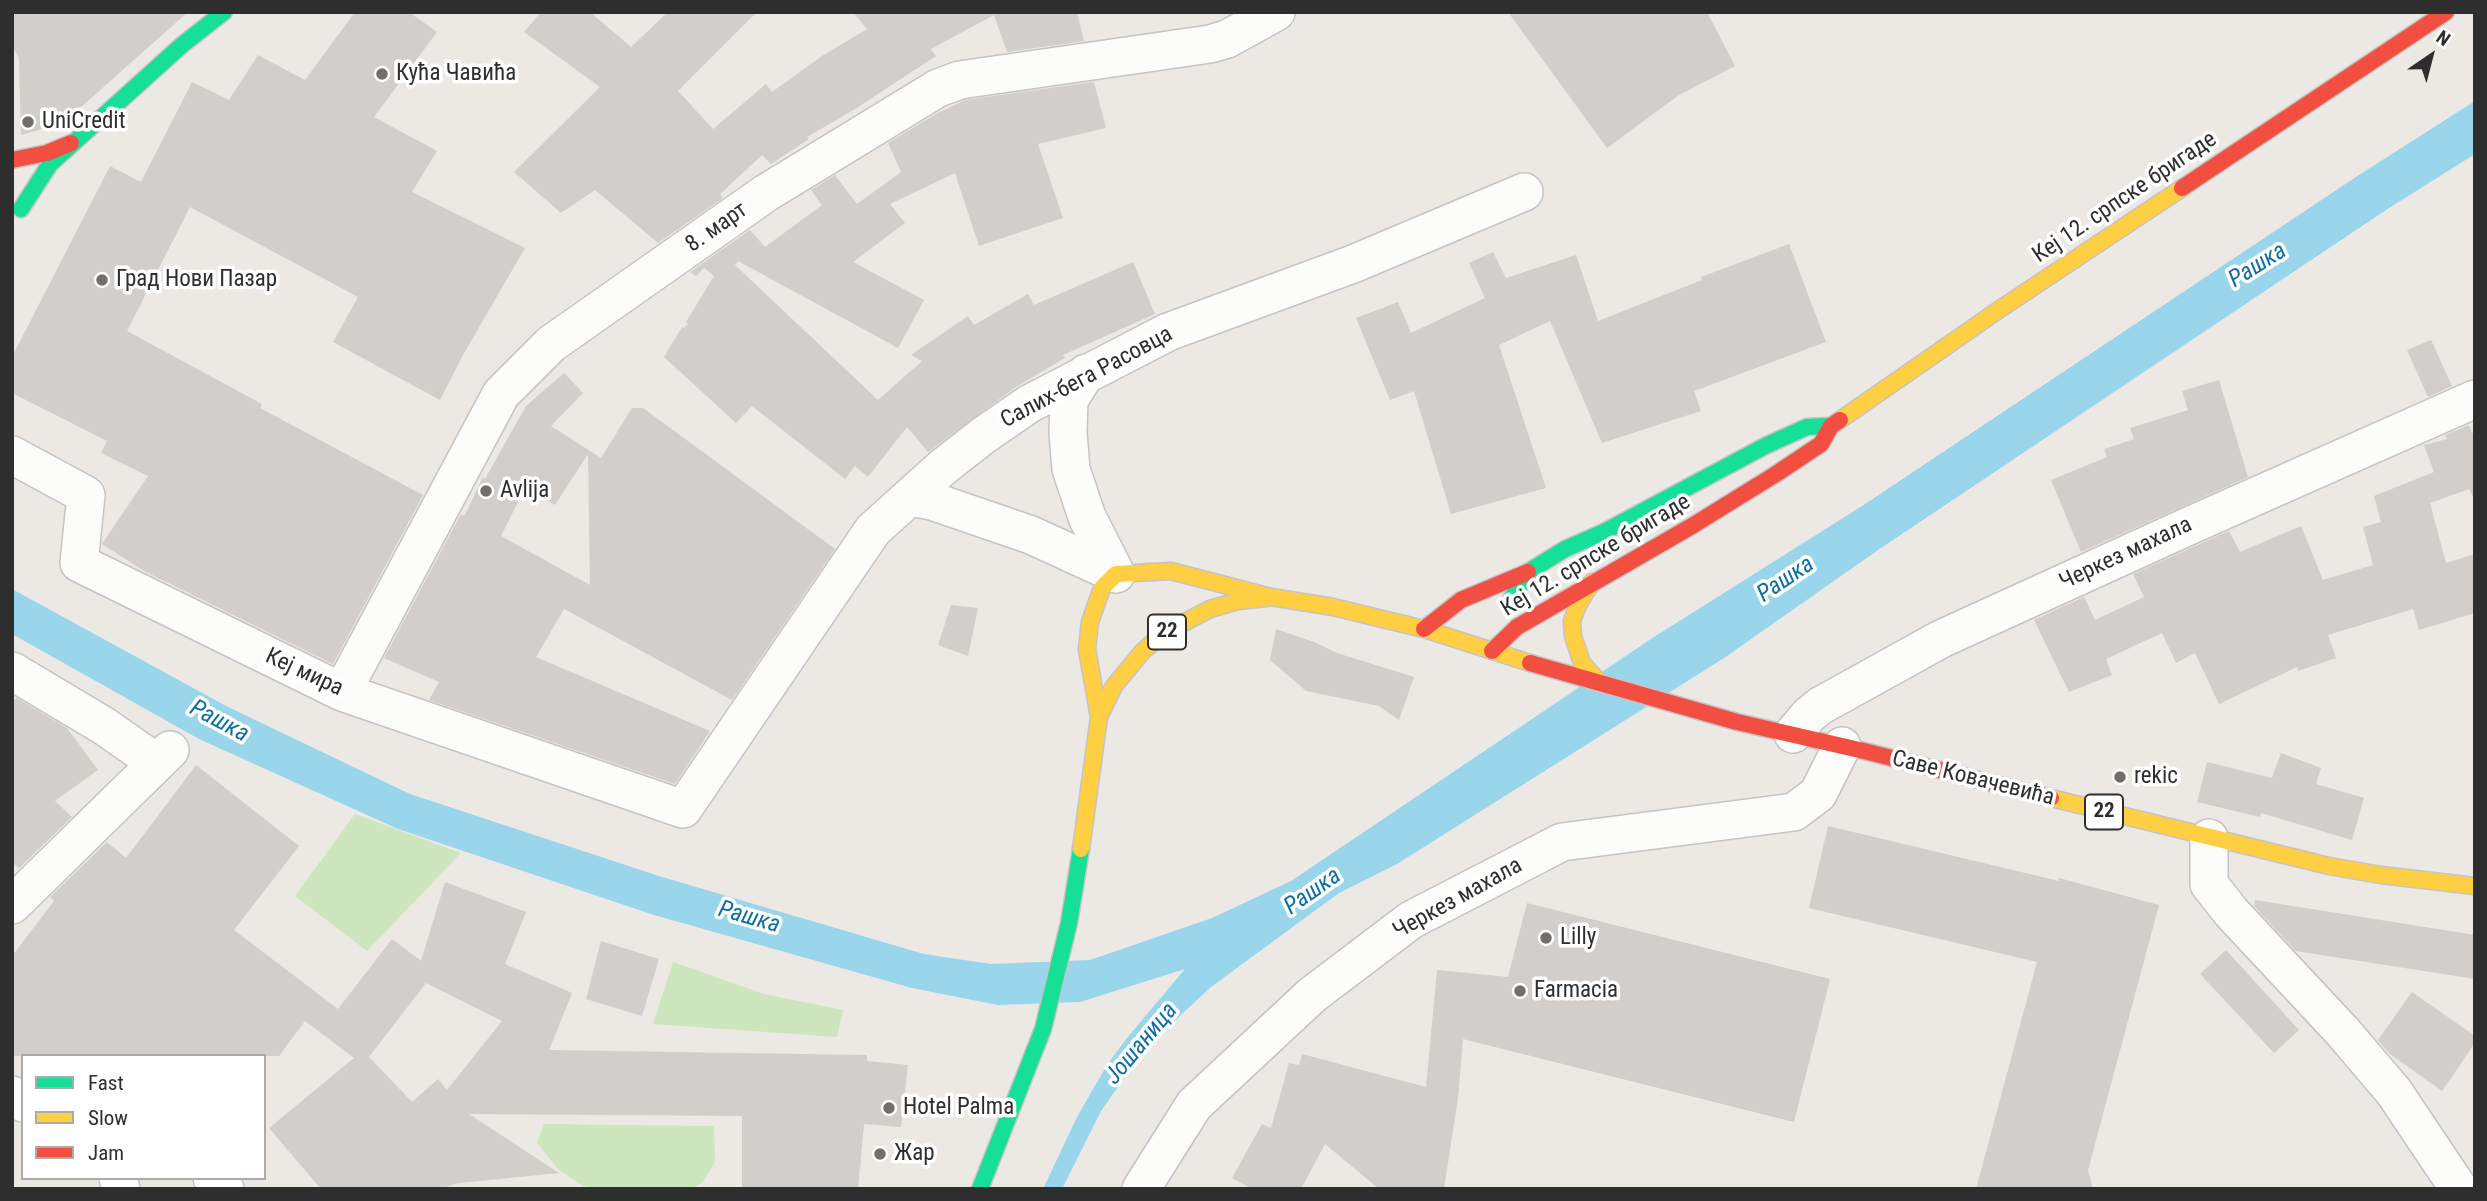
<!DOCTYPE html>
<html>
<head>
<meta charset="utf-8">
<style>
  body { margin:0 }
  #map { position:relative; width:2487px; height:1201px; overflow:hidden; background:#ece8e4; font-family:"Roboto Condensed",sans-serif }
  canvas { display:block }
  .frame { position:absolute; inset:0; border:14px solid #2e2e2e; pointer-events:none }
  .legend { position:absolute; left:21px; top:1054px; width:245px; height:126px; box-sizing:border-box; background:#fff; border:2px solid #ababab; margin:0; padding:9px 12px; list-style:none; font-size:21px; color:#2e2e2e }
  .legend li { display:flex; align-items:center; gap:14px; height:35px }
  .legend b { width:35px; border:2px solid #ababab }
  .north { position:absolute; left:2396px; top:21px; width:70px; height:70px; -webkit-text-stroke:5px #fff; paint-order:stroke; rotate:35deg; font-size:19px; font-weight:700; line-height:28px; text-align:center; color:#2e2e2e }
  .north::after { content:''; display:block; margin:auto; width:24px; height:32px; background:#2e2e2e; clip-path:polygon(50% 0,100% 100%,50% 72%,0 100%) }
</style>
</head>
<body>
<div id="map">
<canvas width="2487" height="1201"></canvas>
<div class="frame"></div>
<ul class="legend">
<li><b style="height:9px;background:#16e098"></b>Fast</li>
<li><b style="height:9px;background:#ffcf43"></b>Slow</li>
<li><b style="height:9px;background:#f24e42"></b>Jam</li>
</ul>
<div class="north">N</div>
</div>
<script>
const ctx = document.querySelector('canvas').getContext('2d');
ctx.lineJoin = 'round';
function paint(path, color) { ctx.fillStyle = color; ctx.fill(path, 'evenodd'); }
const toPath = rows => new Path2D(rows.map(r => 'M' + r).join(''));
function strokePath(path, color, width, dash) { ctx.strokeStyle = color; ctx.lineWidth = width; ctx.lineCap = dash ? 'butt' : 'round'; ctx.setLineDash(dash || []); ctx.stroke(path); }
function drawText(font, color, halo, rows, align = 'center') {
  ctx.font = font + ' "Roboto Condensed",sans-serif'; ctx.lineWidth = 7; ctx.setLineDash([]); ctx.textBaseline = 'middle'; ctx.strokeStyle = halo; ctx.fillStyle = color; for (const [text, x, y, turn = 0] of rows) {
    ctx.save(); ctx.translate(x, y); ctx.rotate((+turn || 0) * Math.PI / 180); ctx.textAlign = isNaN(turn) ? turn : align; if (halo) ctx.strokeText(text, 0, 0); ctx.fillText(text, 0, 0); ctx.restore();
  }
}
paint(toPath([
  [355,814,461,853,367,951,295,896],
  [673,962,764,994,843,1010,837,1037,653,1024],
  [544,1124,714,1126,715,1162,702,1183,692,1188,604,1189,583,1186,558,1169,537,1143]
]), '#cee6be');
paint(toPath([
  [2475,101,2475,154,2386,210,1881,548,1724,658,1397,864,1339,893,1211,987,1153,1041,1132,1067,1101,1111,1062,1189,1043,1189,1077,1117,1107,1065,1127,1038,1185,969,1080,1002,998,1005,912,988,654,915,398,829,199,739,12,634,12,589,228,707,410,794,662,877,924,954,991,964,1090,960,1212,918,1291,881,1654,637,1862,506,2359,175]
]), '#99d6ec');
paint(toPath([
  [12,12,188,12,63,123,21,135,19,58,12,46],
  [355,12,409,12,437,32,374,117,437,151,412,192,525,248,463,355,440,400,333,342,358,297,190,207,127,331,262,404,260,408,423,495,333,664,144,571,102,544,148,476,101,453,107,441,12,393,12,357,110,166,141,182,192,82,229,100,258,55,305,80],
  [541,12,590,12,631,47,668,12,757,12,678,91,713,129,766,84,772,92,822,56,867,29,853,12,1077,12,1084,41,1007,52,994,15,931,49,936,56,855,109,807,137,809,139,771,164,762,155,720,194,723,198,658,243,595,190,561,213,514,172,600,87,524,32],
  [1508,12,1707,12,1735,66,1679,95,1607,148],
  [1094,82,1106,128,1038,144,1063,218,979,246,955,173,890,204,905,223,853,262,924,300,898,348,738,261,735,265,878,400,922,361,911,355,968,316,974,325,1028,294,1034,305,1133,262,1155,314,1063,355,1065,358,1016,387,928,452,907,427,868,477,855,466,845,479,752,406,736,423,664,357,682,327,684,328,688,324,686,322,714,276,704,268,696,276,690,272,750,230,765,247,822,205,811,190,835,175,857,204,901,172,888,143,936,114,965,100],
  [1789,244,1826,342,1694,391,1701,411,1602,443,1550,321,1499,345,1546,488,1451,514,1414,391,1390,400,1356,318,1398,302,1411,333,1485,298,1469,263,1493,252,1506,278,1576,255,1598,321,1702,280,1701,277],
  [2431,340,2452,386,2428,397,2407,350],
  [564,373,583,393,551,426,601,458,632,408,643,408,835,549,732,700,564,609,536,657,710,731,675,784,429,700,439,682,384,658,461,514,464,516,467,511,483,477,485,479,526,406],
  [588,454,590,585,501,536,525,488,555,505],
  [2219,380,2248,477,2081,552,2051,480,2107,457,2104,449,2134,439,2130,428,2188,410,2182,391],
  [2469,425,2472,433,2475,432,2475,501,2469,489,2430,503,2446,563,2475,554,2475,613,2419,630,2413,609,2328,635,2336,658,2298,671,2297,667,2219,704,2195,653,2176,663,2162,633,2106,659,2112,675,2069,692,2034,620,2084,597,2095,620,2144,597,2133,574,2229,531,2240,552,2301,526,2323,580,2373,565,2363,527,2381,522,2374,496,2434,472,2424,445,2447,439,2445,435],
  [951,605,978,608,968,656,938,645],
  [1276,629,1314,642,1337,653,1414,677,1399,720,1379,706,1306,691,1270,660],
  [17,698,67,728,98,770,55,801,72,817,19,868,12,862,12,701],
  [2281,753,2321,768,2316,784,2364,798,2352,840,2261,813,2260,817,2197,802,2207,762,2272,778],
  [196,765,299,846,234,930,338,1009,392,939,421,961,445,882,526,912,505,964,572,993,549,1050,867,1055,867,1061,908,1065,901,1127,864,1124,858,1189,742,1189,742,1116,469,1114,559,1173,459,1183,439,1189,321,1189,269,1128,354,1058,305,1021,279,1056,12,1056,12,956,54,901,50,897,107,842,126,858],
  [426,983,502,1021,447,1090,438,1079,412,1102,369,1057],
  [1828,826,2059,881,2059,878,2159,905,2088,1170,2093,1189,1976,1189,2037,962,1809,908],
  [2255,900,2475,935,2475,979,2296,951,2254,906],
  [1527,903,1830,979,1794,1122,1463,1039,1458,1098,1444,1189,1379,1189,1325,1144,1301,1189,1252,1189,1232,1178,1262,1124,1271,1128,1289,1063,1299,1065,1302,1054,1426,1087,1437,970,1508,977],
  [601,941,659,959,642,1016,586,999],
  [2226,950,2299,1030,2274,1053,2200,974],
  [2412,992,2475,1036,2475,1043,2442,1091,2390,1054,2378,1040]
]), '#d1cecb');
const street = toPath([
  [1086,373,1069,400,1068,433,1071,469,1087,517,1116,574],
  [12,455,86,495,79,563,342,692,683,809,873,530,943,467,984,435,1029,404,1168,332,1353,264,1524,192],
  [910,497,932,501,1031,535,1116,574],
  [12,671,104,726,157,763],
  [342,692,501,394,551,344,766,193,938,88,960,80,1210,44,1227,39,1276,12],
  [1793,734,1809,715,1820,706,1941,639,2191,525,2475,399],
  [2209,838,2209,884,2231,912,2343,1032,2394,1092,2459,1189],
  [12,905,170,750],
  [12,1095,23,1103],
  [118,1178,121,1189],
  [212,1178,225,1189],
  [1141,1189,1194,1105,1312,995,1411,920,1562,842,1794,812,1818,794,1842,746]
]);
const fast = toPath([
  [21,209,50,164,182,45,224,12],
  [1510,601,1528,572,1565,549,1604,532,1767,445,1807,427,1829,426],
  [980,1189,1043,1029,1069,923,1081,849]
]);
const slow = toPath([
  [1840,420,2000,309,2182,188],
  [1592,582,1578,605,1572,621,1573,636,1582,663,1600,683],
  [1099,717,1087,649,1090,622,1102,588,1116,574,1171,571,1271,597,1333,607,1424,629,1530,663],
  [2051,798,2329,866,2381,875,2475,886],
  [1081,849,1099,717,1114,686,1143,651,1164,633,1210,609,1238,601,1266,598]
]);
const jam = toPath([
  [12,160,47,153,71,143],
  [2182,188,2446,12],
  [1424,629,1461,600,1528,572],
  [1492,651,1517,627,1692,526,1776,474,1821,444,1831,426,1840,420],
  [1530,663,1737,722,1864,751,2051,798]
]);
strokePath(street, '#c5c4c5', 40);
strokePath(fast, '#c5c4c5', 19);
strokePath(slow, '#c5c4c5', 19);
strokePath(jam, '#c5c4c5', 19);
strokePath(street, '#fcfcfb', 37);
strokePath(fast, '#16e098', 16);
strokePath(slow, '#ffcf43', 16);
strokePath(jam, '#f24e42', 16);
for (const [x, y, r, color] of [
  [382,74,7,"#706f6e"],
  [28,122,7,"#706f6e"],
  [102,280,7,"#706f6e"],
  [486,491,7,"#706f6e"],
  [2120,777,7,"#706f6e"],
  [1546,938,7,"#706f6e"],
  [1520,991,7,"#706f6e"],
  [889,1108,7,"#706f6e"],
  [880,1154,7,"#706f6e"]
]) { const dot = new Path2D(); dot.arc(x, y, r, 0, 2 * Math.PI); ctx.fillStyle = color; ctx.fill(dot); strokePath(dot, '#fff', 2.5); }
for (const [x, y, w] of [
  [1167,632,38],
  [2104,812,38]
]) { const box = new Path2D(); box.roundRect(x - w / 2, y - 17.5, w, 35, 5); ctx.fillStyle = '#fff'; ctx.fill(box); strokePath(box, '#2e2e2e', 2); }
drawText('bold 21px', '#2e2e2e', null, [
  ["22",1167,632],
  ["22",2104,812]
]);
drawText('23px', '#2e2e2e', '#fff', [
  ["Кућа Чавића",396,74],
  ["UniCredit",42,122],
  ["Град Нови Пазар",116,280],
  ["Avlija",500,491],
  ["rekic",2134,777],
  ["Lilly",1560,938],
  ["Farmacia",1534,991],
  ["Hotel Palma",903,1108],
  ["Жар",894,1154]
], 'left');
drawText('23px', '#2e2e2e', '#fff', [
  ["Кеј 12. српске бригаде",2125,198,-34],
  ["8. март",717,228,-35],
  ["Салих-бега Расовца",1087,378,-28],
  ["Черкез махала",2126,554,-25],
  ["Кеј 12. српске бригаде",1596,556,-31],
  ["Кеј мира",304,673,25],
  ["Саве Ковачевића",1973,779,14],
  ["Черкез махала",1458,899,-29]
]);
drawText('italic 24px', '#0d6fa3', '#fff', [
  ["Рашка",2258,266,-32],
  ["Рашка",1786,580,-34],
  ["Рашка",219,722,28],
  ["Рашка",1313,892,-35],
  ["Рашка",749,918,16],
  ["Јошаница",1142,1044,-50]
]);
</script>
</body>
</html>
